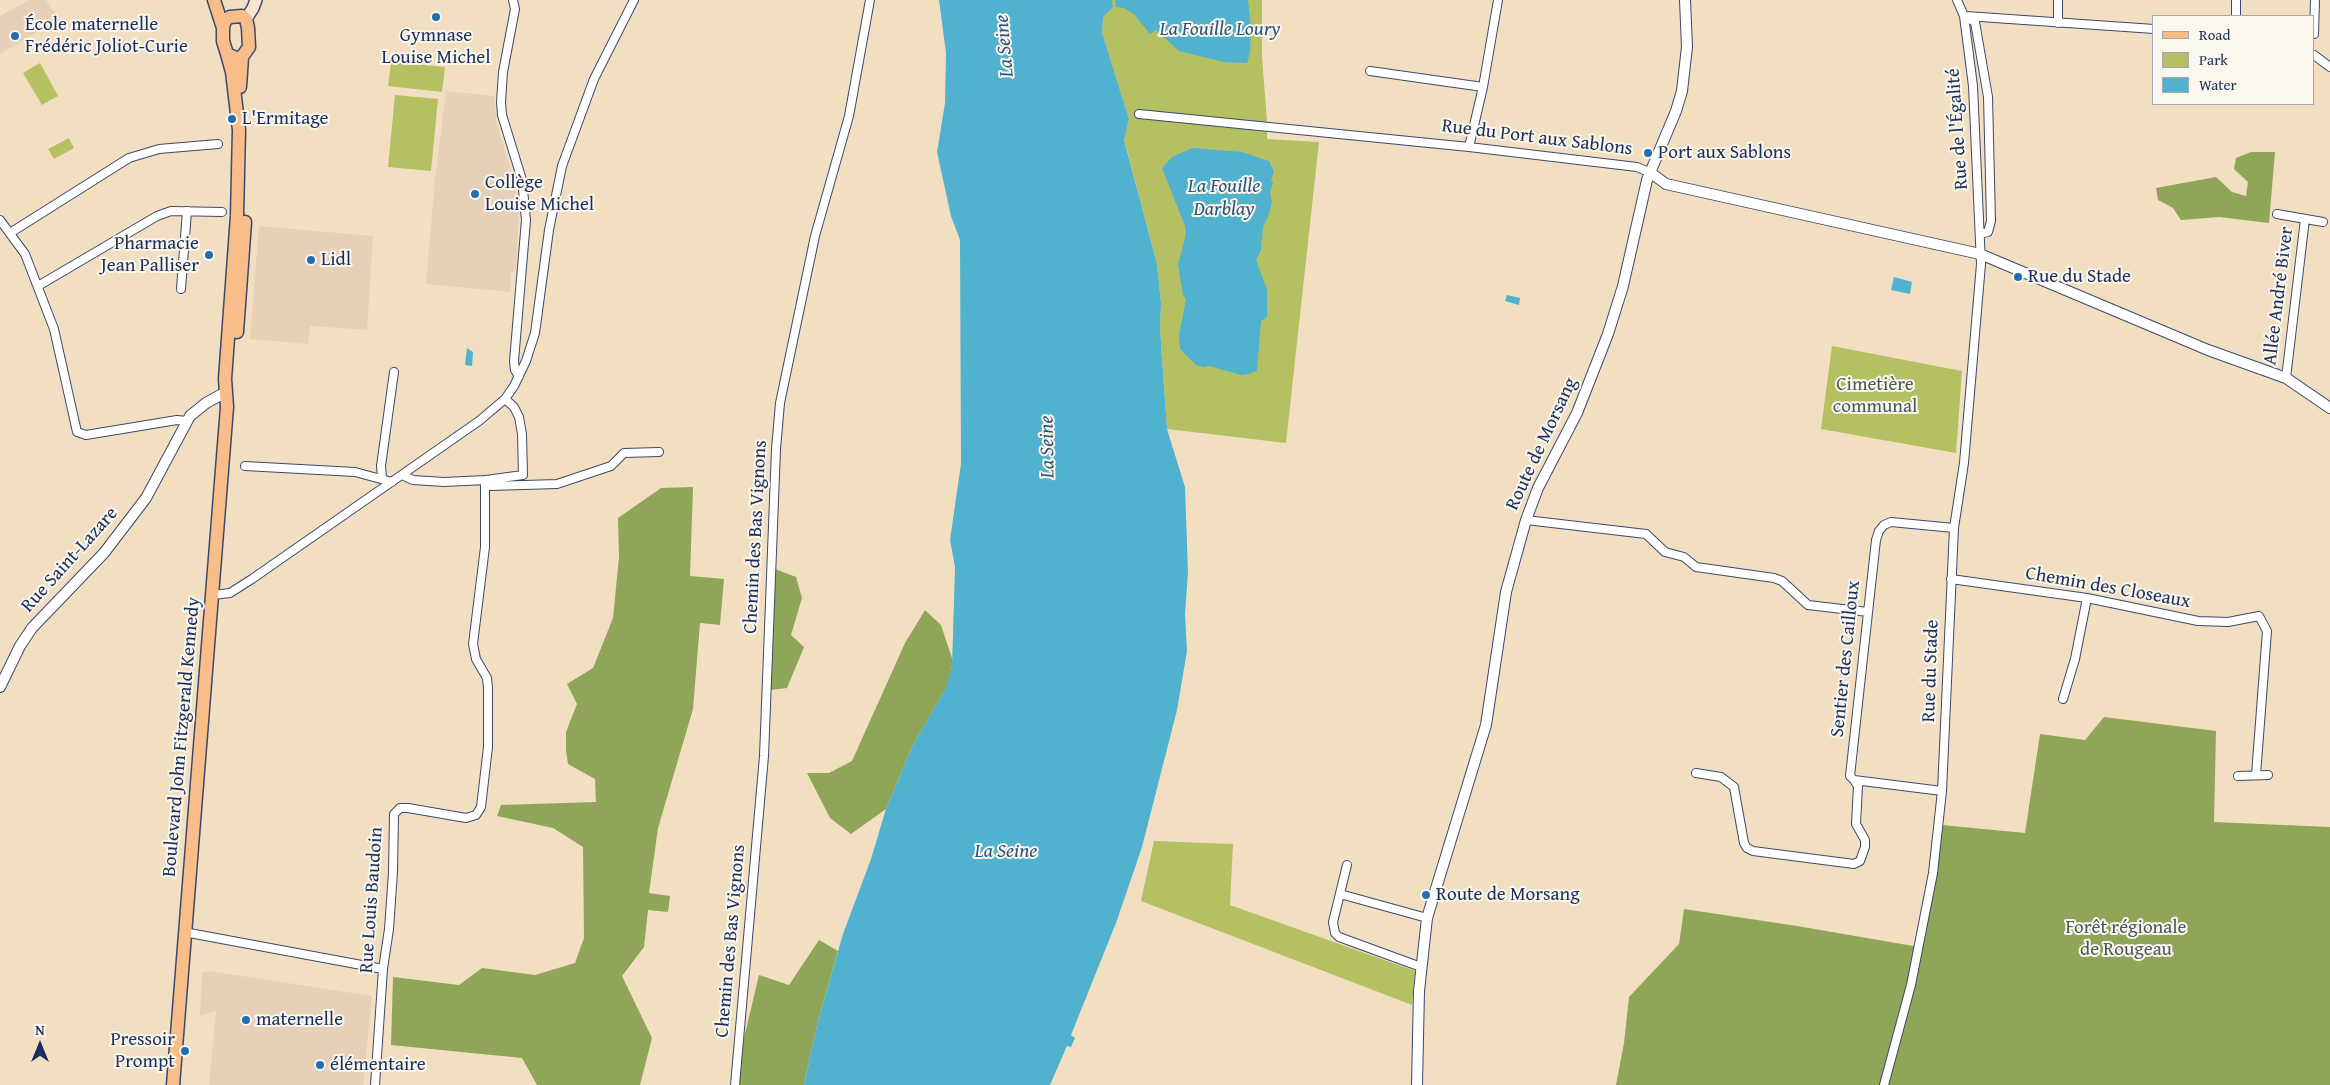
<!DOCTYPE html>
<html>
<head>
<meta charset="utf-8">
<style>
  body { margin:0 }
  #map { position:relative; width:2330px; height:1085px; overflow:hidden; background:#f2dfc1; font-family:"Gentium Book Plus",serif }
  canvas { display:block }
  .legend { position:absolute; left:2152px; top:15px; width:162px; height:90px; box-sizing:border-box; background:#fbf7ec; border:1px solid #a1a7b3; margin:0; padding:6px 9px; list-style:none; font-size:15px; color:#1b2f5e }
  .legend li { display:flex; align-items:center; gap:10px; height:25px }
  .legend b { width:25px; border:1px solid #a1a7b3 }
  .north { position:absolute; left:15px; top:1020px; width:50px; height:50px; -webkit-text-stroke:4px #fbf7ec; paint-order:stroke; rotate:0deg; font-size:14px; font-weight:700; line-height:20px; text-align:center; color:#1b2f5e }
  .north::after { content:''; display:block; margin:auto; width:18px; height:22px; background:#1b2f5e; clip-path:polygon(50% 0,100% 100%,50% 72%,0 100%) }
</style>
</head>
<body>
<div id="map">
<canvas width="2330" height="1085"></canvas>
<ul class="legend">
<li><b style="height:6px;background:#f8bd89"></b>Road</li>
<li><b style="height:14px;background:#b4c062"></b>Park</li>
<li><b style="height:14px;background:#50b2cf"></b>Water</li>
</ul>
<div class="north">N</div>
</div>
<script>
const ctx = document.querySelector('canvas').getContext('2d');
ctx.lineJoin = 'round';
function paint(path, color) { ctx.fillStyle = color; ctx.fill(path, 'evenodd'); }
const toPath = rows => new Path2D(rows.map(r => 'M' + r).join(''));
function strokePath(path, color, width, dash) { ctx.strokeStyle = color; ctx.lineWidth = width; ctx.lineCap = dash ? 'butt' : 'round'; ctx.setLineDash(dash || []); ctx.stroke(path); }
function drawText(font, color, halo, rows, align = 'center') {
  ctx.font = font + ' "Gentium Book Plus",serif'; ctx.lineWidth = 4; ctx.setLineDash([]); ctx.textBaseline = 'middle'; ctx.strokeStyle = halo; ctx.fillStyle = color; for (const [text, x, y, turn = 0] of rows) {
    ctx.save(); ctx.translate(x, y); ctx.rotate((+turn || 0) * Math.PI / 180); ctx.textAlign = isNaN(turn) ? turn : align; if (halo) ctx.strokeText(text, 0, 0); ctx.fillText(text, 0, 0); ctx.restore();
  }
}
paint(toPath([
  [29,0,46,0,59,19,0,54,0,16],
  [446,91,494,96,497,125,514,179,519,209,516,270,510,274,511,292,426,284,435,180],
  [259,226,373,236,367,330,310,326,308,344,250,339],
  [209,971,372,996,363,1085,209,1085,216,1011,200,1016,202,972]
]), '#e6d0b7');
paint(toPath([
  [1112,0,1262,0,1262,57,1267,121,1267,139,1319,142,1286,443,1167,429,1160,329,1161,303,1157,264,1124,139,1129,119,1102,32,1103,17,1112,7],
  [391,62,445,67,442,92,388,86],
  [40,63,58,96,42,105,23,73],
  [395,95,438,99,431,171,388,167],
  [69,138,74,148,54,159,48,149],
  [1832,346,1962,371,1956,453,1821,429],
  [1154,841,1233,844,1230,905,1415,971,1412,1005,1141,901]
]), '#b4c062');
paint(toPath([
  [2251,152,2275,152,2269,223,2219,217,2181,220,2173,208,2158,200,2156,188,2216,177,2232,192,2246,196,2248,182,2234,169,2236,158],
  [693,487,690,576,724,579,720,625,700,623,693,709,658,828,649,893,670,896,668,912,648,910,644,947,622,976,652,1038,640,1085,537,1085,522,1058,391,1045,393,977,459,985,482,968,535,975,575,963,584,938,583,847,553,828,497,816,501,805,596,802,595,779,568,764,566,751,566,732,577,704,567,684,593,668,613,618,619,557,618,518,661,488],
  [775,569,796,577,802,598,791,635,804,647,787,688,771,690],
  [925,610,941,625,953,661,949,683,912,747,886,809,851,834,830,818,807,773,829,773,852,761,905,643],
  [2104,717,2216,731,2214,822,2330,827,2330,1085,1616,1085,1624,1043,1629,997,1679,944,1684,909,1797,926,1919,947,1942,825,2025,833,2040,734,2085,740],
  [819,940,838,951,818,1021,804,1085,739,1085,737,1079,744,1038,759,975,789,985]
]), '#8fa658');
paint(toPath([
  [939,0,1112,0,1113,7,1103,17,1102,32,1129,119,1124,140,1157,264,1161,303,1160,329,1167,429,1185,487,1188,572,1185,614,1187,651,1177,710,1142,847,1116,923,1071,1035,1075,1038,1071,1047,1067,1046,1050,1085,804,1085,818,1021,843,934,871,859,886,809,912,747,946,688,952,667,955,567,950,540,961,464,960,240,951,216,937,152,945,103,946,53],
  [1115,0,1248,0,1251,28,1250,53,1247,63,1223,62,1179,51,1156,30,1150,34,1134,14,1124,8,1116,7],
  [1192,148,1242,152,1269,161,1274,172,1271,180,1273,182,1270,193,1272,202,1268,217,1263,227,1261,250,1256,260,1267,290,1267,317,1261,321,1257,371,1248,374,1241,375,1209,366,1205,367,1196,365,1180,349,1179,335,1186,299,1183,295,1178,265,1186,234,1185,226,1162,168,1172,157],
  [1894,277,1912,282,1910,294,1891,290],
  [1507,295,1520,298,1519,305,1505,301],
  [467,348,473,352,472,366,465,365]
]), '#50b2cf');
const minor = toPath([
  [513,0,515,9,503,72,501,102,502,115,522,180,526,220,514,361,515,370,519,376],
  [1964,16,1975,22,1988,97,1991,221,1988,232,1980,234],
  [1966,16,2154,29],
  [2236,16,2236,0],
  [2058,23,2058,0],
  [2314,34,2315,0],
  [2314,55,2330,67],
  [1370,71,1483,87],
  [1139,114,1469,147,1637,167,1651,173],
  [1469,147,1483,87,1498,0],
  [2277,214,2323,222],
  [0,220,25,254,54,329,77,432,86,435,177,420,187,421],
  [10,233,129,158,159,149,218,144],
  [38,286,157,216,171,211,222,212],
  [181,289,187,211],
  [2286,378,2305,219],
  [245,466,355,472,392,482],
  [402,475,413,480,444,482,486,480,523,475,522,434,519,417,514,407,505,399],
  [382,478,381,466,394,372],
  [486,480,491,486,557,484,611,466,624,453,659,452],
  [1526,520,1646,534,1665,552,1684,557,1696,567,1774,578,1782,581,1808,605,1868,612],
  [1951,579,2087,598,2198,621,2228,622,2259,616,2267,631,2256,775],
  [213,595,230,593,252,579,479,421,505,399,514,386,526,361,535,333,549,230,562,166,594,79,634,0],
  [2063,699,2075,659,2087,598],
  [1696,773,1721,777,1734,787,1744,843,1747,848,1753,851,1854,864,1860,861,1865,847,1865,840,1856,824,1858,786,1854,780],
  [2238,776,2268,775],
  [1942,791,1854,780,1850,776,1876,540,1879,531,1884,525,1891,522,1954,528],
  [1347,865,1333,922,1335,933,1339,937,1421,967],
  [1340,894,1427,918],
  [184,932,383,969],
  [375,1085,383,969,389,929,393,872,394,814,400,808,408,808,466,818,476,815,481,807,488,747,488,688,487,678,476,659,473,644,485,547,485,480],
  [735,1085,764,756,776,449,780,403,815,236,849,116,870,0],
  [1884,1085,1911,985,1933,873,1942,791,1954,528,1964,463,1981,264,1973,86,1964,16,1957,0]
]);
const tertiary = toPath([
  [1651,173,1666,184,1980,254,2208,350,2286,378,2330,408],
  [0,687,20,646,32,628,104,553,146,498,190,416,206,403,226,392],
  [1417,1085,1419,991,1427,918,1486,725,1506,592,1526,520,1538,488,1577,413,1608,334,1623,286,1647,180,1676,111,1682,91,1687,47,1685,0]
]);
const secondary = toPath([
  [246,19,253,8,256,0]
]);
const primary = toPath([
  [214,0,223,28,223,41,227,54,236,58,242,57,249,47,248,28,246,19,242,16,230,17,225,20,223,28],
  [240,87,242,57],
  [237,332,245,222],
  [173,1085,227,407,225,379,237,216,239,130,232,72,227,54]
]);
strokePath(minor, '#3b496d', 10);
strokePath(tertiary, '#3b496d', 12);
strokePath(secondary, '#3b496d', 14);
strokePath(primary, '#3b496d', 15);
strokePath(minor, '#fff', 8);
strokePath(tertiary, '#fff', 10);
strokePath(secondary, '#fce5d0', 11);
strokePath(primary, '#f8bd89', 12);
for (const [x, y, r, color] of [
  [436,17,5,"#1f6fb2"],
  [15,36,5,"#1f6fb2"],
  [232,119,5,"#1f6fb2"],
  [1648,153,5,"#1f6fb2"],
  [475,194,5,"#1f6fb2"],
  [209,255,5,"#1f6fb2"],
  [311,260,5,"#1f6fb2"],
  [2018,277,5,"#1f6fb2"],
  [1426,895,5,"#1f6fb2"],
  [246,1020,5,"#1f6fb2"],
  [185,1051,5,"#1f6fb2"],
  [320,1065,5,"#1f6fb2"]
]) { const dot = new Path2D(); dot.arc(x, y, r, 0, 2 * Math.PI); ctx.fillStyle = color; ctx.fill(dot); strokePath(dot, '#fbf7ec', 2); }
drawText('19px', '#1b2f5e', '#fbf7ec', [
  ["École maternelle",25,25],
  ["Frédéric Joliot-Curie",25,47],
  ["Gymnase",436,36,"center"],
  ["Louise Michel",436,58,"center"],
  ["L'Ermitage",242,119],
  ["Port aux Sablons",1658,153],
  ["Collège",485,183],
  ["Louise Michel",485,205],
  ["Pharmacie",199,244,"right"],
  ["Jean Palliser",199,266,"right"],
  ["Lidl",321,260],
  ["Rue du Stade",2028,277],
  ["Route de Morsang",1436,895],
  ["maternelle",256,1020],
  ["Pressoir",175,1040,"right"],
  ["Prompt",175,1062,"right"],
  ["élémentaire",330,1065]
], 'left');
drawText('19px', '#1b2f5e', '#fbf7ec', [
  ["Rue de l'Égalité",1958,129,-94],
  ["Rue du Port aux Sablons",1537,138,7],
  ["Allée André Biver",2279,296,-83],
  ["Route de Morsang",1542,444,-65],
  ["Chemin des Bas Vignons",756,537,-87],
  ["Rue Saint-Lazare",70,560,-48],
  ["Chemin des Closeaux",2108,588,10],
  ["Sentier des Cailloux",1846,659,-84],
  ["Rue du Stade",1931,671,-88],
  ["Boulevard John Fitzgerald Kennedy",182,737,-85],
  ["Rue Louis Baudoin",372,900,-86],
  ["Chemin des Bas Vignons",731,941,-85]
]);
drawText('19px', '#495a5f', '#fbf7ec', [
  ["Cimetière",1875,385],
  ["communal",1875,407],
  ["Forêt régionale",2126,928],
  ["de Rougeau",2126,950]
]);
drawText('italic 20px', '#2b5680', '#fbf7ec', [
  ["La Fouille Loury",1220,30],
  ["La Seine",1005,46,-95],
  ["La Fouille",1224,187],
  ["Darblay",1224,210],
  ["La Seine",1048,447,-91],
  ["La Seine",1006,852]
]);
</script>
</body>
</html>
